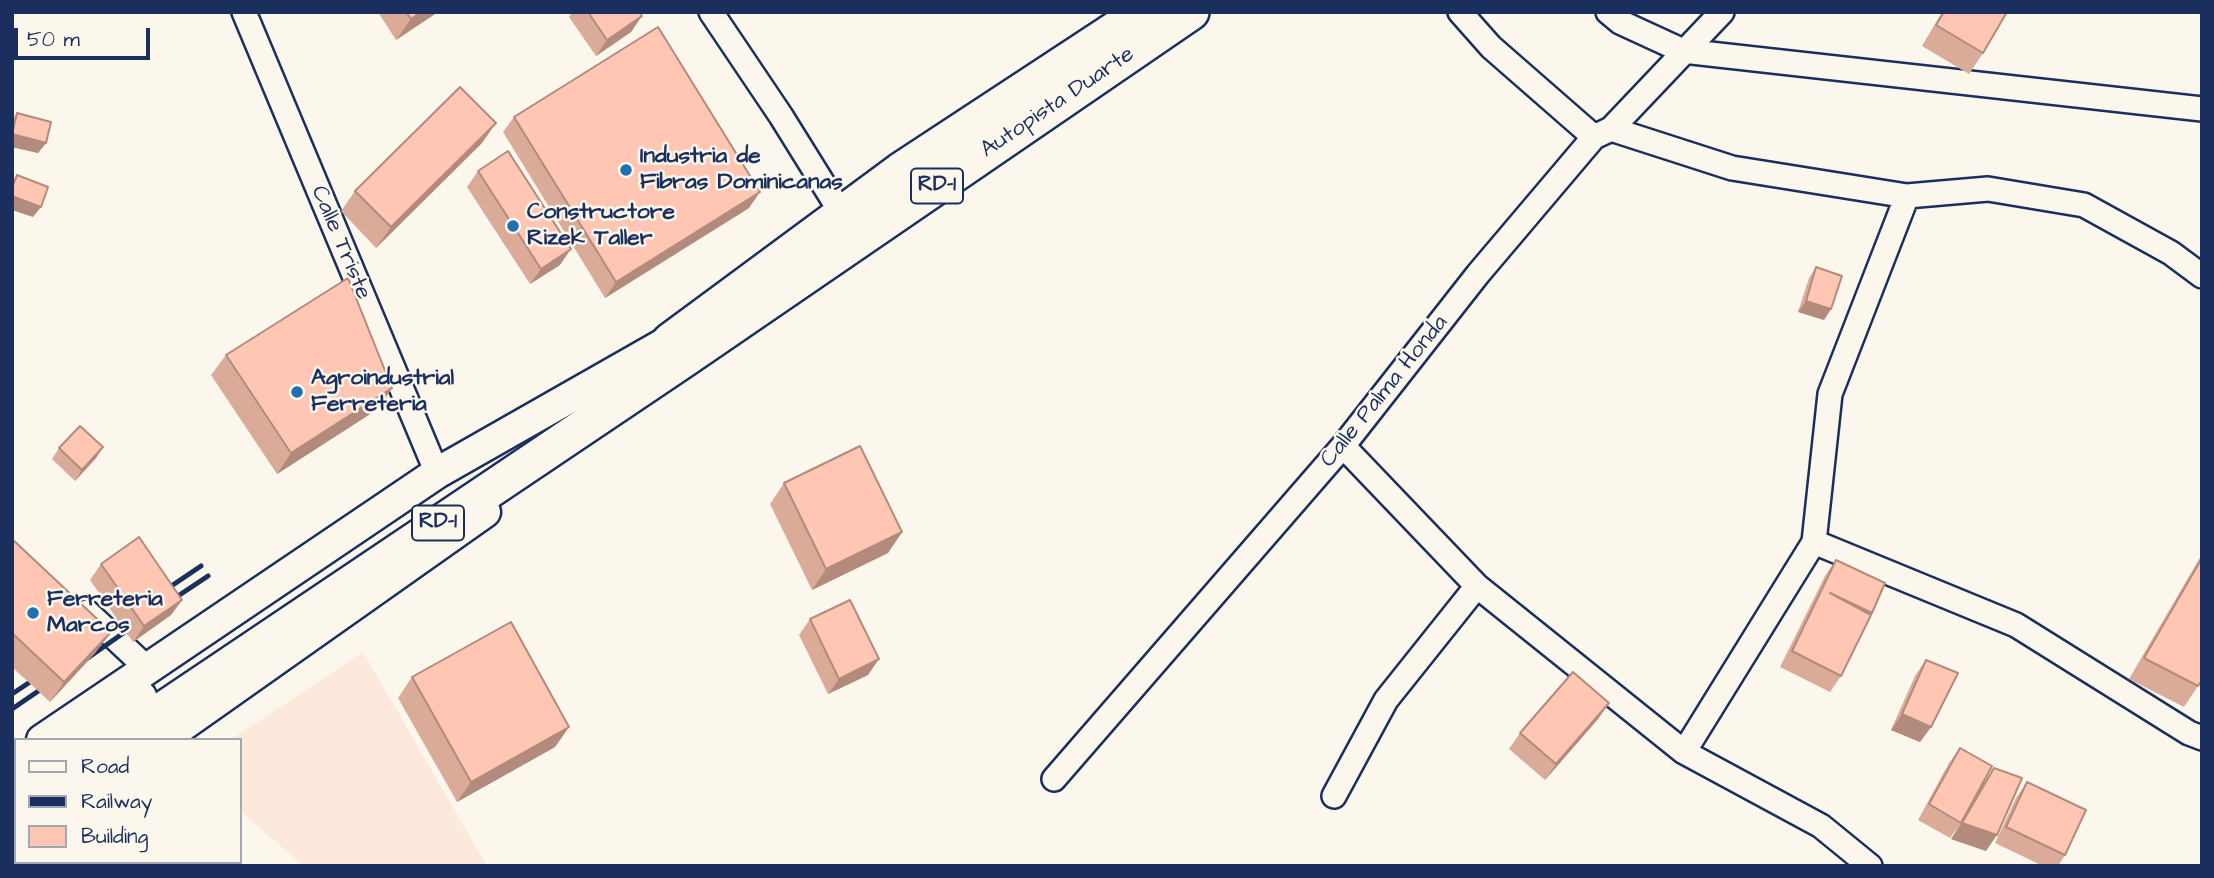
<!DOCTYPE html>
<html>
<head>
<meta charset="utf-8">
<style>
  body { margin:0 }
  #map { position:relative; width:2214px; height:878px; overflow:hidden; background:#fbf7ec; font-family:"Architects Daughter",sans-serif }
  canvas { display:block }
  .frame { position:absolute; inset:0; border:14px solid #1b2f5e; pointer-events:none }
  .legend { position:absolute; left:14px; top:738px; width:228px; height:126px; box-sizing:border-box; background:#fbf7ec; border:2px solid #a1a7b3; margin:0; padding:9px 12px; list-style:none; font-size:21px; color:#1b2f5e }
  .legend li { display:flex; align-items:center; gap:14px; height:35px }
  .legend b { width:35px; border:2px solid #a1a7b3 }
  .scale { position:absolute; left:14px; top:28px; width:136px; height:32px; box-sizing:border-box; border:4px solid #1b2f5e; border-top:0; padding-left:9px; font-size:21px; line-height:24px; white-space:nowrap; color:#1b2f5e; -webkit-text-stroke:5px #fbf7ec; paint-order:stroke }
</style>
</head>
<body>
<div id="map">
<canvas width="2214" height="878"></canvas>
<div class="frame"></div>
<ul class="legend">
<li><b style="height:9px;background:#fbf7ec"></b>Road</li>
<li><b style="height:9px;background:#1b2f5e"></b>Railway</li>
<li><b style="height:19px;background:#ffc7b3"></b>Building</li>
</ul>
<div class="scale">50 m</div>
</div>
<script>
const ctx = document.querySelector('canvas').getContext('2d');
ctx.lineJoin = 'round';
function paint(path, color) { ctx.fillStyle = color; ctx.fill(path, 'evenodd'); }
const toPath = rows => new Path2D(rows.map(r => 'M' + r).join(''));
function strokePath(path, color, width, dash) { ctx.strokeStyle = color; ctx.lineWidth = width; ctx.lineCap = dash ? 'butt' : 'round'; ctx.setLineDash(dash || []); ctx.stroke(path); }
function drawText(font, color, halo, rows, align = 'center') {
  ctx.font = font + ' "Architects Daughter",sans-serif'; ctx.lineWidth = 5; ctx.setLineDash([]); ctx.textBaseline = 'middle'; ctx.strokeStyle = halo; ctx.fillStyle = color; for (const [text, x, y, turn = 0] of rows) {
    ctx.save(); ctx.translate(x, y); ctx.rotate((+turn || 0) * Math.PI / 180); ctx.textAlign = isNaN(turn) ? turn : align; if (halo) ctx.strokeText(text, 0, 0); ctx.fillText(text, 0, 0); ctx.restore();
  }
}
paint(toPath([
  [363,652,487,866,304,866,240,811,240,740,230,740]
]), '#fce9db');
const minor = toPath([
  [244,12,437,473],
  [711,12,781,116,842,214],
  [1460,12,1491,47,1594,137],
  [1608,12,1620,22,1683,51,2202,109],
  [1611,129,1732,168,1907,196,1988,189,2084,205,2171,253,2202,276],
  [1343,446,1477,586,1684,752,1821,826,1870,866],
  [1814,542,2016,625,2189,733,2202,738],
  [87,612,149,670],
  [1684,752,1814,542,1830,394,1907,196],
  [1054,779,1343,446,1478,274,1594,137,1611,129,1722,12],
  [1334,796,1386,700,1477,586]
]);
const major = toPath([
  [42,740,437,473,669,341],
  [162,740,485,512],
  [12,759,16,757],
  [12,845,16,843]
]);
const highway = toPath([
  [670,341,900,171,1142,12],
  [78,740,139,698],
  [118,740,683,360,1191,12],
  [12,784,16,782],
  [12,813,16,811]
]);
strokePath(minor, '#1b2f5e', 28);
strokePath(major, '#1b2f5e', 35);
strokePath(highway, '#1b2f5e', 40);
strokePath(minor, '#fbf7ec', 23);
strokePath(major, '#fbf7ec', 30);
strokePath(highway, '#fbf7ec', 35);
strokePath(toPath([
  [155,597,201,566],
  [163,606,208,576],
  [91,640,135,611],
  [82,662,142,620],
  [12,694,45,672],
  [12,709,53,681]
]), '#1b2f5e', 5);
paint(toPath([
  [378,12,438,12,396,40],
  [572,12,639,12,642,16,631,32,596,56,569,17],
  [1942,12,2007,12,1983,53,1969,74,1922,46],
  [17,113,46,143,38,153,12,147,12,120],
  [514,117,749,208,605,298,503,132],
  [482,143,376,248,341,211,355,191],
  [478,171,560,265,530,284,467,187],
  [1816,267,1831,309,1824,320,1798,312,1809,278],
  [226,355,392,388,378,409,277,474,211,375],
  [103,447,96,458,75,481,52,459,59,448],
  [784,483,902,532,888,553,812,590,770,504],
  [12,539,96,652,50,702,12,667],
  [2202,554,2202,680,2184,707,2129,679],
  [1836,560,1872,613,1841,676,1830,692,1780,667,1825,576],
  [101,564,182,600,171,615,133,642,90,580],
  [810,619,868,675,828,694,799,635],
  [1926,660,1931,727,1920,742,1891,730,1915,676],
  [412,677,569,727,555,747,457,802,398,698],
  [1609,703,1598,719,1545,780,1509,749,1520,733],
  [1960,748,1983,784,1994,768,1986,851,1951,839,1958,827,1950,838,1918,820,1949,763],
  [2027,782,2065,855,2058,866,2043,866,1995,843,2016,798]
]), '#dbab9a');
paint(toPath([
  [421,12,438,12,396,40,411,19],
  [642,16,631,32,596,56,607,40],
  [496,123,482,143,376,248,391,227],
  [12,134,46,143,38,153,12,147],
  [760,192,749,208,605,298,616,282],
  [12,196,41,207,33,217,12,210],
  [571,249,560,265,530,284,541,269],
  [1806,301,1831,309,1824,320,1798,312],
  [392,388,378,409,277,474,291,453],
  [103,447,96,458,75,481,82,470],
  [902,532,888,553,812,590,826,569],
  [182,600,171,615,133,642,144,626],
  [111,632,96,652,50,702,64,682],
  [879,659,868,675,828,694,839,679],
  [1609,703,1598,719,1545,780,1556,764],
  [1902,714,1931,727,1920,742,1891,730],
  [569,727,555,747,457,802,471,782],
  [1962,823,1997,835,1986,851,1951,839]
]), '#b28b7d');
const building = toPath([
  [406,12,421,12,411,19,406,12],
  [588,12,639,12,642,16,607,40,588,12],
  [1944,12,2007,12,1983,53,1936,25,1944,12],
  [658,27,760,192,616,282,514,117,658,27],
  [460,87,496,123,391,227,355,191,460,87],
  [17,113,51,122,46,143,12,134,17,113],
  [508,151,571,249,541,269,478,171,508,151],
  [17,175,48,187,41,207,12,196,12,188,17,175],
  [1816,267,1842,276,1831,309,1806,301,1816,267],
  [348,278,392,388,291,453,226,355,348,278],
  [80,426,103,447,82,470,59,448,80,426],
  [860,446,902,532,826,569,784,483,860,446],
  [139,537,182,600,144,626,101,564,139,537],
  [12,539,111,632,64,682,12,633,12,539],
  [2202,558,2202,680,2198,686,2144,658,2202,558],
  [1836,560,1885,583,1872,613,1830,593,1871,615,1841,676,1792,651,1836,560],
  [850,600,879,659,839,679,810,619,850,600],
  [511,622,569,727,471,782,412,677,511,622],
  [1926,660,1958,673,1931,727,1902,714,1926,660],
  [1573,672,1609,703,1556,764,1520,733,1573,672],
  [1960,748,1992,766,1961,823,1929,804,1960,748],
  [1994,768,2022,778,1997,835,1962,823,1994,768],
  [2027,782,2086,810,2065,855,2006,827,2027,782]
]);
paint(building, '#ffc7b3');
strokePath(building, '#b28b7d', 2);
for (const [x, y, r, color] of [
  [626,170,7,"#1f6fb2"],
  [513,226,7,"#1f6fb2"],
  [297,392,7,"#1f6fb2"],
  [33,613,7,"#1f6fb2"]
]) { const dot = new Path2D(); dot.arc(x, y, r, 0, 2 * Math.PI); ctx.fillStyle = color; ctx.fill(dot); strokePath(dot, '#fbf7ec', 2.5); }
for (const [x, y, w] of [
  [937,186,52],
  [438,523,52]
]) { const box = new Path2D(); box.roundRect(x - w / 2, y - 17.5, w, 35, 5); ctx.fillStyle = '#fbf7ec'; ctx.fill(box); strokePath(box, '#1b2f5e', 2); }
drawText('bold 21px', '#1b2f5e', null, [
  ["RD-1",937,186],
  ["RD-1",438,523]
]);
drawText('23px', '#1b2f5e', '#fbf7ec', [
  ["Autopista Duarte",1058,103,-34],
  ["Calle Triste",340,243,67],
  ["Calle Palma Honda",1385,392,-51]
]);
drawText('bold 23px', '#1b2f5e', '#fbf7ec', [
  ["Industria de",640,157],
  ["Fibras Dominicanas",640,183],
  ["Constructore",527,213],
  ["Rizek Taller",527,239],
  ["Agroindustrial",311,379],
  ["Ferreteria",311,405],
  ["Ferreteria",47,600],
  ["Marcos",47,626]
], 'left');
</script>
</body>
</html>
